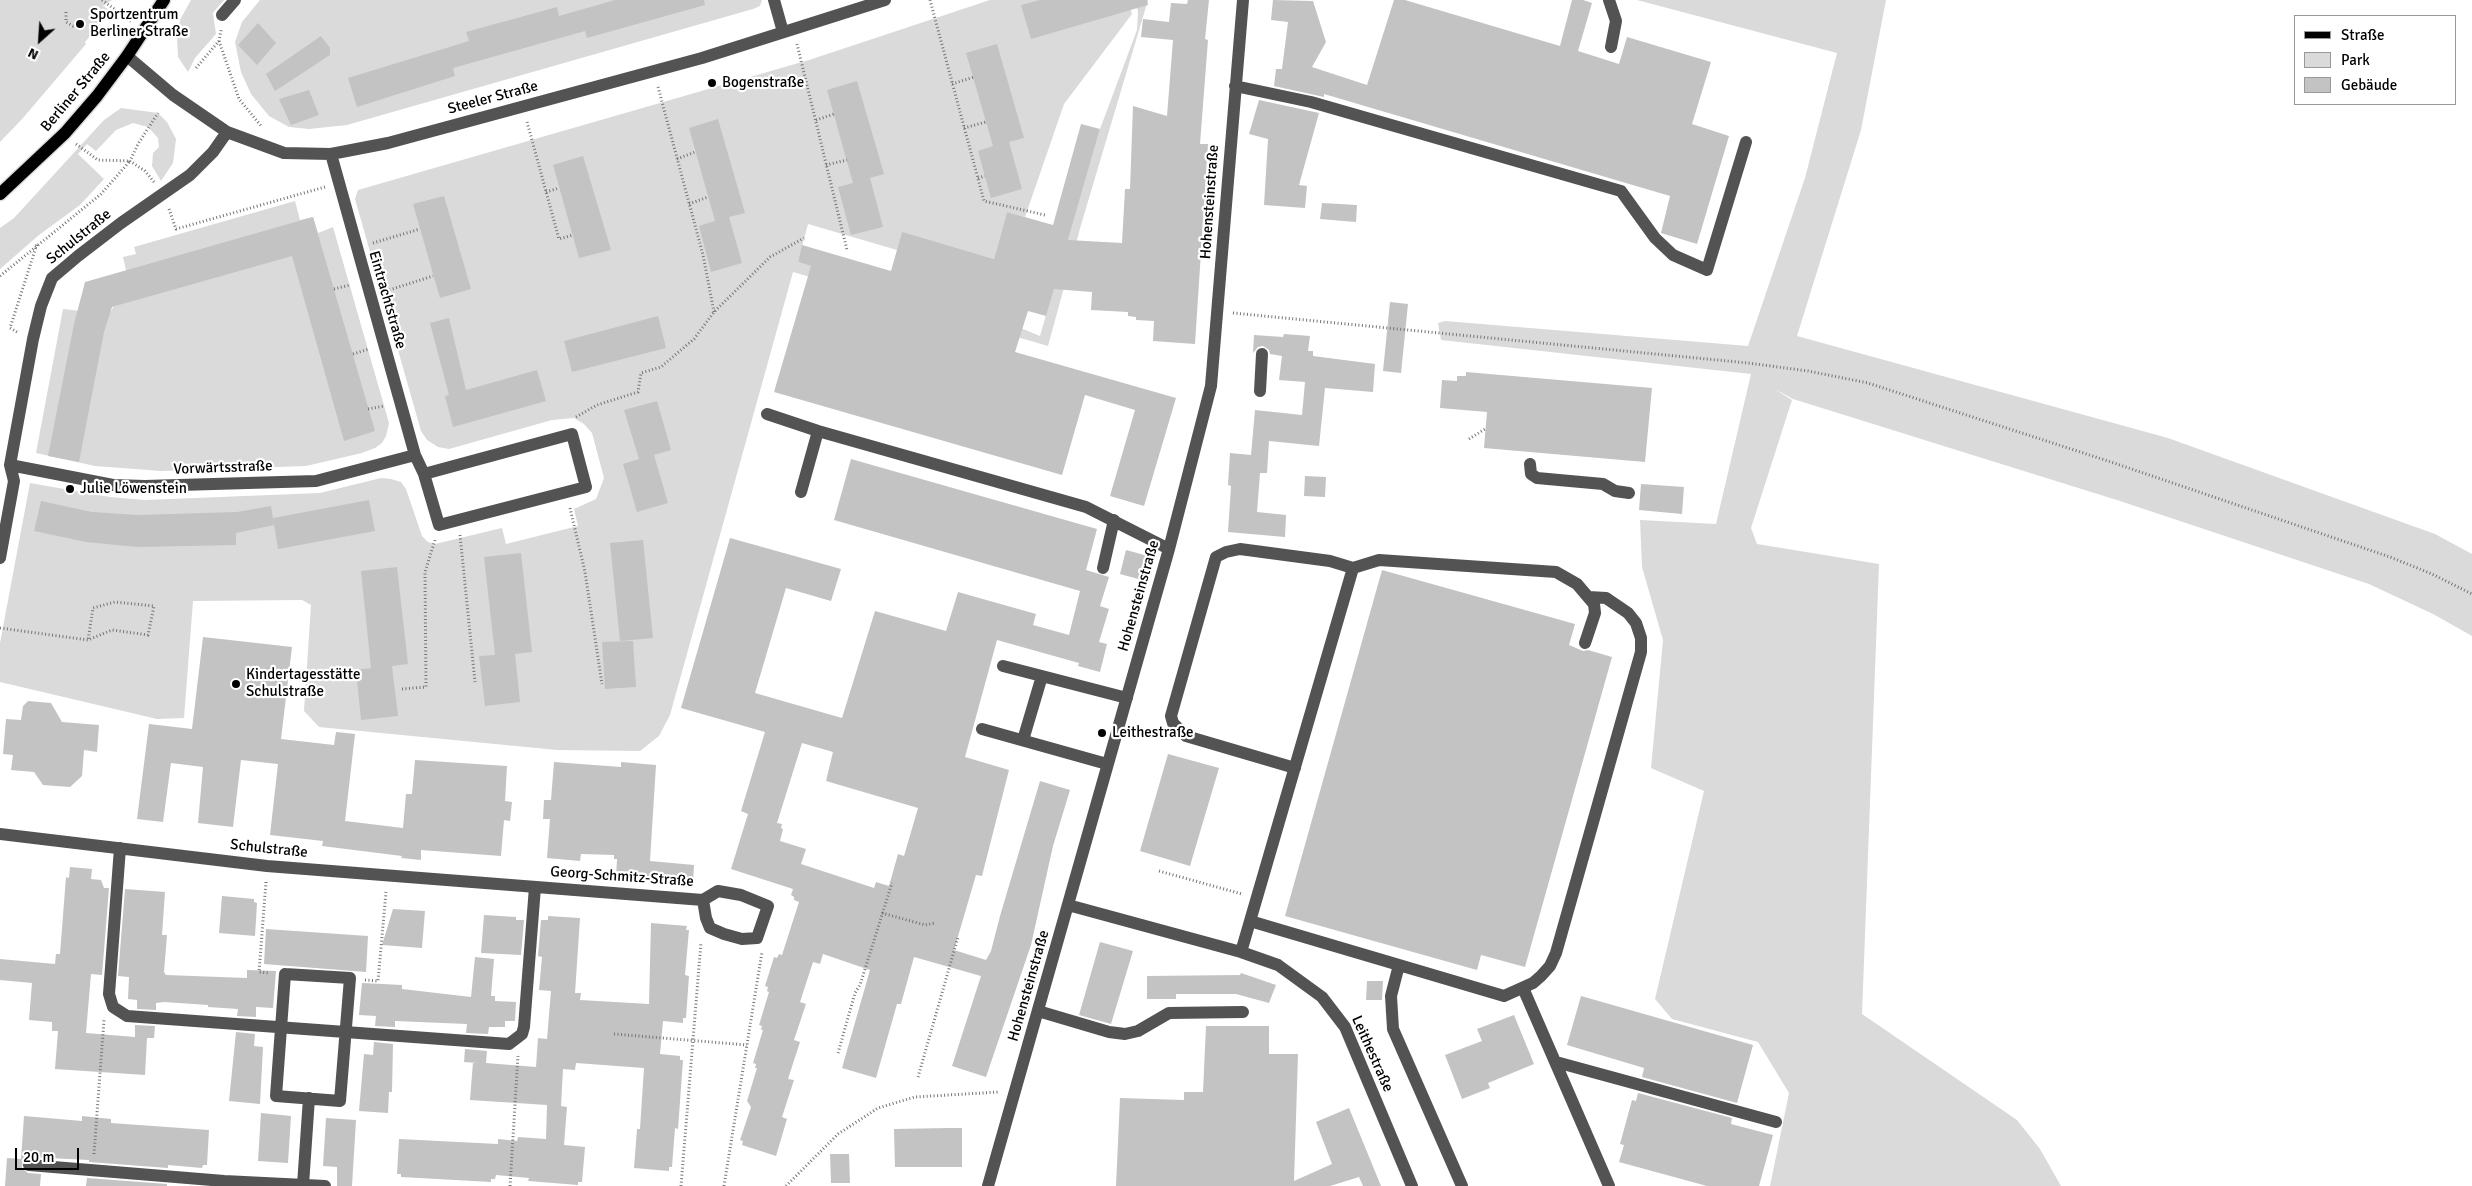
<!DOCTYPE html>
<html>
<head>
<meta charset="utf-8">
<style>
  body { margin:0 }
  #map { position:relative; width:2472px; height:1186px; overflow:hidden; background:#fff; font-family:Signika,sans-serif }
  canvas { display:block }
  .legend { position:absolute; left:2294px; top:15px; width:162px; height:90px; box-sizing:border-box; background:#fff; border:1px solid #999; margin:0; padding:6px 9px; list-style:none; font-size:15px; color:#000 }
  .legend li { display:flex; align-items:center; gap:10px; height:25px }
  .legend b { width:25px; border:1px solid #999 }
  .north { position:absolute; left:15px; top:15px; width:50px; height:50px; -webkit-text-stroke:4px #fff; paint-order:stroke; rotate:206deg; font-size:14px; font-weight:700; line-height:20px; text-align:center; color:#000 }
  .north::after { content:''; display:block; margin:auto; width:18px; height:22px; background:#000; clip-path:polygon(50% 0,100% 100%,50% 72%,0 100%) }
  .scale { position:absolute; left:15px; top:1148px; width:64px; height:22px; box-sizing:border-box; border:2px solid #000; border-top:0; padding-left:6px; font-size:15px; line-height:18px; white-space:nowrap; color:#000; -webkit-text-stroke:4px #fff; paint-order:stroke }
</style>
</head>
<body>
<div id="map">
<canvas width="2472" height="1186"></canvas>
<ul class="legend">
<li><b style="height:6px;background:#000"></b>Straße</li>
<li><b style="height:14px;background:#dadada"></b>Park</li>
<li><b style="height:14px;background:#c3c3c3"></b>Gebäude</li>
</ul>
<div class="north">N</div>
<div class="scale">20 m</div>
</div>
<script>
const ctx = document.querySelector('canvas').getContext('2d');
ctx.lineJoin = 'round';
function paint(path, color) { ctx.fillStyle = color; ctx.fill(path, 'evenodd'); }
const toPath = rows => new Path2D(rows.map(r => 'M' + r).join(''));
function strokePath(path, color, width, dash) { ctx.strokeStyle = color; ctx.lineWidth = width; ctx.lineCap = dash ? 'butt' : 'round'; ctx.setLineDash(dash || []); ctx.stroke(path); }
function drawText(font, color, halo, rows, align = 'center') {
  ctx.font = font + ' Signika,sans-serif'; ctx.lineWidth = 4.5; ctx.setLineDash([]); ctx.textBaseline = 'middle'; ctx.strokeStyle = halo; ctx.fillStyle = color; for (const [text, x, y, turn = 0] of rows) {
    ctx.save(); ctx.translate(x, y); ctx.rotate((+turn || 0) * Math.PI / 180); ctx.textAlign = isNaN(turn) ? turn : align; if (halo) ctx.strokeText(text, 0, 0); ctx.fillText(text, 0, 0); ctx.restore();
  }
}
paint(toPath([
  [0,0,112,0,103,6,111,11,85,42,86,44,23,118,0,142],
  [191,0,224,0,213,13,216,34,195,58,188,72,178,57,177,37,180,20],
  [260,0,762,0,760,6,753,9,347,125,309,129,289,127,269,116,251,94,241,72,235,42,242,22],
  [990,0,1128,0,1132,14,1064,104,1025,217,1007,212,994,259,902,233,897,250,808,224,798,262,1023,329,1040,336,1100,129,1137,30,1138,11,1134,0,1148,0,1081,225,1048,346,793,272,670,715,659,736,640,751,557,750,319,727,304,711,311,605,302,600,193,601,184,718,157,719,0,682,0,643,30,483,110,497,145,500,320,493,381,478,391,479,401,482,406,489,422,536,428,542,435,544,502,528,506,544,578,526,574,509,596,499,604,478,592,433,584,424,574,418,552,420,449,449,438,447,427,440,421,431,355,199,358,190,809,60],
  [1637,0,1886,0,1861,130,1797,336,2168,438,2435,534,2472,554,2472,636,2433,614,2369,584,2120,501,1793,399,1773,388,1792,400,1751,528,1757,544,1879,564,1862,1014,2017,1120,2040,1149,2061,1186,1770,1186,1789,1093,1758,1042,1672,1019,1655,999,1704,791,1651,768,1663,640,1642,567,1640,520,1716,524,1751,374,1441,340,1438,323,1445,321,1748,346,1805,178,1837,53],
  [121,108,158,113,167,122,176,139,173,163,161,181,152,166,153,153,159,147,158,138,148,127,133,123,116,130,96,151,87,144,78,154,104,179,80,205,39,235,0,269,0,228,14,218,104,120],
  [295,201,300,220,313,217,318,233,333,227,389,423,386,436,382,443,375,448,362,453,306,466,161,471,95,466,36,453,63,309,109,314,114,306,133,301,123,257,136,254,134,247]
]), '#dadada');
paint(toPath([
  [615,0,704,0,705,5,587,38,585,31,453,68,455,76,357,107,348,78,469,41,466,32,557,7,559,16],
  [1040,0,1147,0,1148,5,1031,39,1021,5],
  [1188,0,1209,0,1205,39,1208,40,1200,144,1208,144,1195,344,1153,341,1154,321,1136,320,1136,317,1128,316,1128,312,1091,310,1092,292,1054,289,1046,316,1028,311,1015,352,1176,398,1144,506,1110,496,1135,410,1085,395,1062,475,774,392,811,266,798,262,802,245,891,271,902,232,994,259,1007,212,1053,225,1081,124,1100,129,1068,240,1122,243,1125,189,1130,189,1133,106,1167,116,1173,40,1141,37,1143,19,1169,22,1171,3,1187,4],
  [1273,0,1313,1,1326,42,1312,67,1367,85,1394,0,1405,0,1560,46,1572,0,1583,0,1592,3,1578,51,1619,64,1627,37,1711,62,1692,124,1729,136,1697,244,1661,233,1670,196,1324,94,1324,97,1274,86,1276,69,1282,69,1288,22,1271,20],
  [258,23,276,43,257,65,238,45],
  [321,36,330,48,330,55,275,91,266,74],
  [997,44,1024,138,1009,142,1022,189,991,198,978,151,993,146,966,53],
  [857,81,884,174,870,178,883,227,851,235,838,187,853,183,827,90],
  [309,90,319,115,291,125,279,99],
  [1259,100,1319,113,1299,185,1307,186,1305,208,1264,205,1268,139,1249,134],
  [718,119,745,213,729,217,742,263,711,272,699,226,718,220,715,221,689,128],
  [583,156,611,250,579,258,553,165],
  [444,196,471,289,440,298,413,204],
  [1322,203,1357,205,1356,222,1320,219],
  [313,217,375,431,344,441,292,256,112,307,104,332,79,462,48,456,74,324,85,282],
  [1390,302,1408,304,1401,373,1383,371],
  [658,316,666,348,572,372,564,341],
  [449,318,466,390,537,370,546,401,453,427,445,396,449,395,430,323],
  [1284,334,1310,336,1308,351,1313,351,1313,356,1375,364,1373,392,1325,388,1319,446,1269,441,1267,473,1260,473,1257,512,1286,515,1285,537,1228,532,1231,486,1228,485,1230,453,1251,455,1255,410,1302,415,1305,382,1279,380,1282,356,1270,354,1269,350,1263,346,1258,347,1253,353,1254,335,1283,337],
  [1466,372,1652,388,1645,462,1484,448,1487,412,1440,408,1442,380,1457,381,1457,376,1466,376],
  [657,401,671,450,654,455,668,503,637,512,623,464,639,459,624,410],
  [851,459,1097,529,1086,570,1109,577,1100,606,1109,609,1099,642,1107,644,1100,672,1078,666,1079,663,997,640,965,757,1009,770,982,876,976,875,954,950,986,960,991,951,1000,916,1040,781,1070,790,1053,846,1031,945,986,1077,952,1066,981,976,914,957,901,1004,897,1004,876,1078,842,1068,870,970,823,954,820,964,813,962,800,1002,806,1004,794,1040,800,1042,788,1079,794,1080,782,1117,787,1119,776,1156,742,1145,743,1141,740,1140,751,1107,747,1101,757,1068,755,1068,756,1064,753,1063,763,1030,761,1030,762,1026,759,1025,769,992,767,991,768,987,765,986,774,957,777,958,779,954,782,955,799,902,794,900,794,897,791,895,793,889,731,869,748,814,741,811,765,732,681,708,730,538,841,569,831,601,786,588,755,693,842,718,875,611,946,631,958,592,1036,614,1033,625,1069,635,1080,591,834,520],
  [802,743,833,752,826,781,918,808,904,856,898,854,889,886,876,882,874,888,801,864,806,849,780,841,783,829,781,828,782,824,777,823],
  [1305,476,1326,477,1325,497,1304,496],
  [1641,484,1684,487,1682,514,1639,510],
  [369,500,375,531,278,549,273,518],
  [41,501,92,512,138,515,237,512,271,506,274,525,236,533,236,545,137,547,86,542,34,531],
  [643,540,653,638,620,641,610,543],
  [1126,550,1148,556,1142,580,1120,574],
  [521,553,532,652,515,654,520,702,485,706,479,656,495,655,484,557],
  [397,567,408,664,392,666,398,716,361,720,356,670,371,668,361,571],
  [1382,570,1575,624,1569,645,1583,651,1588,650,1612,657,1525,967,1481,955,1477,970,1285,916],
  [203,637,292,647,281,739,334,745,336,732,355,734,345,821,403,828,406,794,412,794,415,760,507,766,505,801,512,802,510,821,504,820,501,856,421,850,421,860,401,858,402,856,322,846,323,841,270,835,278,764,241,760,233,827,198,823,203,767,171,763,163,822,137,819,149,724,192,729],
  [633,641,636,687,605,689,602,642],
  [28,701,51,703,62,722,99,725,97,752,84,750,82,776,70,787,43,785,34,772,11,770,13,755,3,754,6,719,21,720,23,706],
  [1168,754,1219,768,1190,866,1140,851],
  [554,762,621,767,621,762,656,765,650,861,694,865,693,883,616,878,617,859,614,859,614,855,581,854,580,861,547,858,550,819,543,819,544,800,551,800],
  [70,867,92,869,91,879,101,880,104,888,109,888,102,975,91,974,86,1033,135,1037,135,1025,155,1026,154,1038,147,1038,145,1075,55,1069,58,1031,52,1031,52,1022,29,1020,32,983,0,980,0,959,55,964,56,954,60,954,66,877,69,878],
  [125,889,165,892,162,935,167,935,164,972,166,975,247,978,247,970,276,971,273,1008,256,1007,256,1017,237,1016,238,1009,208,1007,208,1005,164,1002,156,1003,156,1010,137,1009,137,1000,128,999,129,977,118,976],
  [222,896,254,899,254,902,257,903,255,936,219,933],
  [393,909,425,911,422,948,382,945],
  [484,915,516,917,516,920,524,920,521,955,481,953],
  [548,916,580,918,575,993,581,993,580,1000,649,1004,651,923,687,926,686,930,689,930,685,975,689,976,686,1018,683,1018,683,1023,663,1021,660,1054,680,1056,680,1060,683,1060,678,1129,675,1128,672,1167,669,1167,669,1171,634,1168,637,1129,640,1129,644,1068,576,1063,575,1070,563,1069,561,1106,567,1107,564,1145,585,1147,582,1182,578,1182,578,1185,528,1181,529,1178,496,1175,495,1179,491,1179,491,1182,401,1177,401,1174,397,1174,399,1139,498,1144,498,1139,517,1141,518,1137,546,1139,547,1105,470,1100,473,1062,476,1063,464,1062,465,1049,487,1051,486,1063,536,1067,538,1038,547,1039,551,991,539,990,542,957,538,956,541,920,548,920],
  [266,929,368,936,366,972,264,964],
  [1100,942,1133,951,1111,1024,1079,1015],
  [475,957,494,959,491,996,495,996,495,1001,516,1002,515,1021,505,1021,505,1027,489,1027,488,1034,466,1033,467,1024,395,1021,395,1027,375,1026,376,1016,359,1015,362,983,402,985,402,989,471,997],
  [1241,973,1276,985,1269,1003,1236,994,1176,994,1176,999,1147,999,1147,976,1240,975],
  [1367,981,1383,981,1382,1000,1366,1000],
  [1581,996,1753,1045,1737,1103,1642,1077,1644,1068,1567,1045],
  [1514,1015,1534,1064,1488,1083,1490,1088,1462,1099,1445,1055,1482,1041,1477,1029],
  [1206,1026,1269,1026,1269,1054,1298,1054,1294,1181,1332,1164,1316,1122,1349,1108,1381,1186,1363,1186,1359,1177,1330,1186,1116,1186,1120,1098,1184,1100,1184,1092,1203,1092],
  [236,1032,255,1034,254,1046,263,1047,260,1104,229,1101],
  [374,1042,393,1044,392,1092,389,1092,388,1113,359,1111,364,1054,373,1055],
  [1638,1093,1732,1118,1731,1124,1773,1135,1759,1186,1707,1186,1619,1162,1624,1145,1620,1144,1632,1100,1636,1101],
  [261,1113,291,1116,288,1163,258,1161],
  [24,1116,82,1121,82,1116,111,1119,111,1123,209,1130,207,1165,203,1165,202,1168,168,1165,168,1168,89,1162,89,1160,29,1157,23,1160,22,1168,28,1173,41,1174,40,1186,5,1186,7,1158,21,1159],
  [326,1118,356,1120,352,1186,337,1186,337,1167,323,1166],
  [949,1128,962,1128,962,1167,895,1167,894,1129],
  [830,1154,849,1154,850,1183,831,1183],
  [87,1178,167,1184,167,1186,86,1186]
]), '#c3c3c3');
const major = toPath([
  [0,194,65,133,97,96,127,56,164,0]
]);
strokePath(major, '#dbdbdb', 15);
strokePath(toPath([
  [102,0,132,22],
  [930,0,984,201,1045,215],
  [66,12,66,22,73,26,85,25],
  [219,41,239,99,262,127],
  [797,44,847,250],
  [196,68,219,41,221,30],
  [952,84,974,77],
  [658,87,703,255,714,312],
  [816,120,834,114],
  [527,122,559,239,573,235],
  [964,128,986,122],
  [76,144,98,160,130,161],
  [677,159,695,152],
  [826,165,847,160],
  [978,178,985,176],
  [154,182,145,171,130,161,138,144,158,113],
  [546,192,559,188],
  [689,204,708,197],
  [169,209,176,229,325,187],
  [373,243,420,229],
  [0,276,101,194,130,161],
  [334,289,350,285],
  [386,291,433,276],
  [1233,313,1748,363,1808,371,1868,383,2114,463,2390,557,2432,574,2472,594],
  [17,332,10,328,37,244],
  [353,354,369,349],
  [368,409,384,406],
  [576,417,597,405,638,392,641,373,661,367,694,339,714,312,770,257,804,238],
  [1469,439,1485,429],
  [570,508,585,572,602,684],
  [460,535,475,682],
  [0,628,88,640,112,630,148,635,154,606,115,602,93,608,88,640],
  [402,689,426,687,425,572,435,540],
  [1159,871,1242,894],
  [266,882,259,972,269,973],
  [882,913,925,925,935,923],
  [365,980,378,981,386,892],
  [614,1034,747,1045],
  [838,1053,855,993,860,985,892,883],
  [918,1077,958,937],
  [94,1154,104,1020],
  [510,1186,518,1056],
  [681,1186,701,942],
  [724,1186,762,952],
  [786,1186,838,1134,878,1108,915,1097,999,1092]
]), '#757575', 3, [1, 2.5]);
strokePath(toPath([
  [774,0,783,32],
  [1609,0,1616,21,1611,47],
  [222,15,235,0],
  [127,56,173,95,227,132,284,153,331,154,388,143,702,58,885,0],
  [1235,86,1311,102,1621,191,1655,238,1673,255,1707,270,1746,142],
  [331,154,415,455,424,474,439,525,586,487,572,434,424,474],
  [1260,391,1262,354],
  [767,414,818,431,1086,507,1169,549],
  [1530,464,1531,474,1537,478,1603,484,1615,491,1629,493],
  [10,465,113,485,145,486,316,481,415,455],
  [801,492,818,431],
  [0,558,14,481,10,465,33,339,41,306,52,278,78,256,121,223,190,175,213,152,227,132],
  [1103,568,1114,520],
  [1003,666,1127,698],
  [982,729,1107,764],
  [1023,740,1042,676],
  [1295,768,1186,736,1173,723,1171,716,1216,557,1226,552,1240,549,1330,561,1353,568,1379,560,1556,572,1577,584,1594,604,1595,613,1585,643],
  [0,834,267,866,703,900,706,918,710,928,724,934,742,939,757,938,768,906,741,895,718,891,703,900],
  [120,848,109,994,113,1007,127,1016,509,1044,522,1034,524,1027,535,887],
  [1068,905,1241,952,1278,965,1322,997,1345,1027,1412,1186],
  [1250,921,1504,996,1533,983,1541,976,1550,966,1556,953,1641,652,1641,638,1636,623,1628,613,1606,598,1589,597],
  [1241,952,1353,568],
  [1399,965,1391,996,1393,1029,1462,1186],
  [285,974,350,978,340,1101,276,1096,285,974],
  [1523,988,1609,1186],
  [1038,1011,1109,1032,1125,1034,1138,1031,1169,1013,1243,1012],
  [1556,1062,1776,1122],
  [29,1165,224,1181,325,1186],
  [303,1185,309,1098],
  [988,1186,1169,549,1211,386,1243,0]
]), '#535353', 12);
strokePath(major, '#000', 12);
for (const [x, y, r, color] of [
  [80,24,5,"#000"],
  [712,83,5,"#000"],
  [70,489,5,"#000"],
  [236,684,5,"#000"],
  [1102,733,5,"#000"]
]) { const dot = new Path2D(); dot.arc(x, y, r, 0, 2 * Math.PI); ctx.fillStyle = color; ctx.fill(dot); strokePath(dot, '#fff', 2); }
drawText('15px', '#000', '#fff', [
  ["Sportzentrum",90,15],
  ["Berliner Straße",90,32],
  ["Bogenstraße",722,83],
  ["Julie Löwenstein",80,489],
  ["Kindertagesstätte",246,675],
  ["Schulstraße",246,692],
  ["Leithestraße",1112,733]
], 'left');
drawText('15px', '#000', '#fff', [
  ["Berliner Straße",76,92,-50],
  ["Steeler Straße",493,98,-15],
  ["Hohensteinstraße",1210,202,-86],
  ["Schulstraße",79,237,-39],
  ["Eintrachtstraße",387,300,74],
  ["Vorwärtsstraße",223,468,-2],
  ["Hohensteinstraße",1139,596,-74],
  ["Schulstraße",269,849,6],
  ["Georg-Schmitz-Straße",622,877,4],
  ["Hohensteinstraße",1029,986,-74],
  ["Leithestraße",1372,1054,66]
]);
</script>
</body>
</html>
